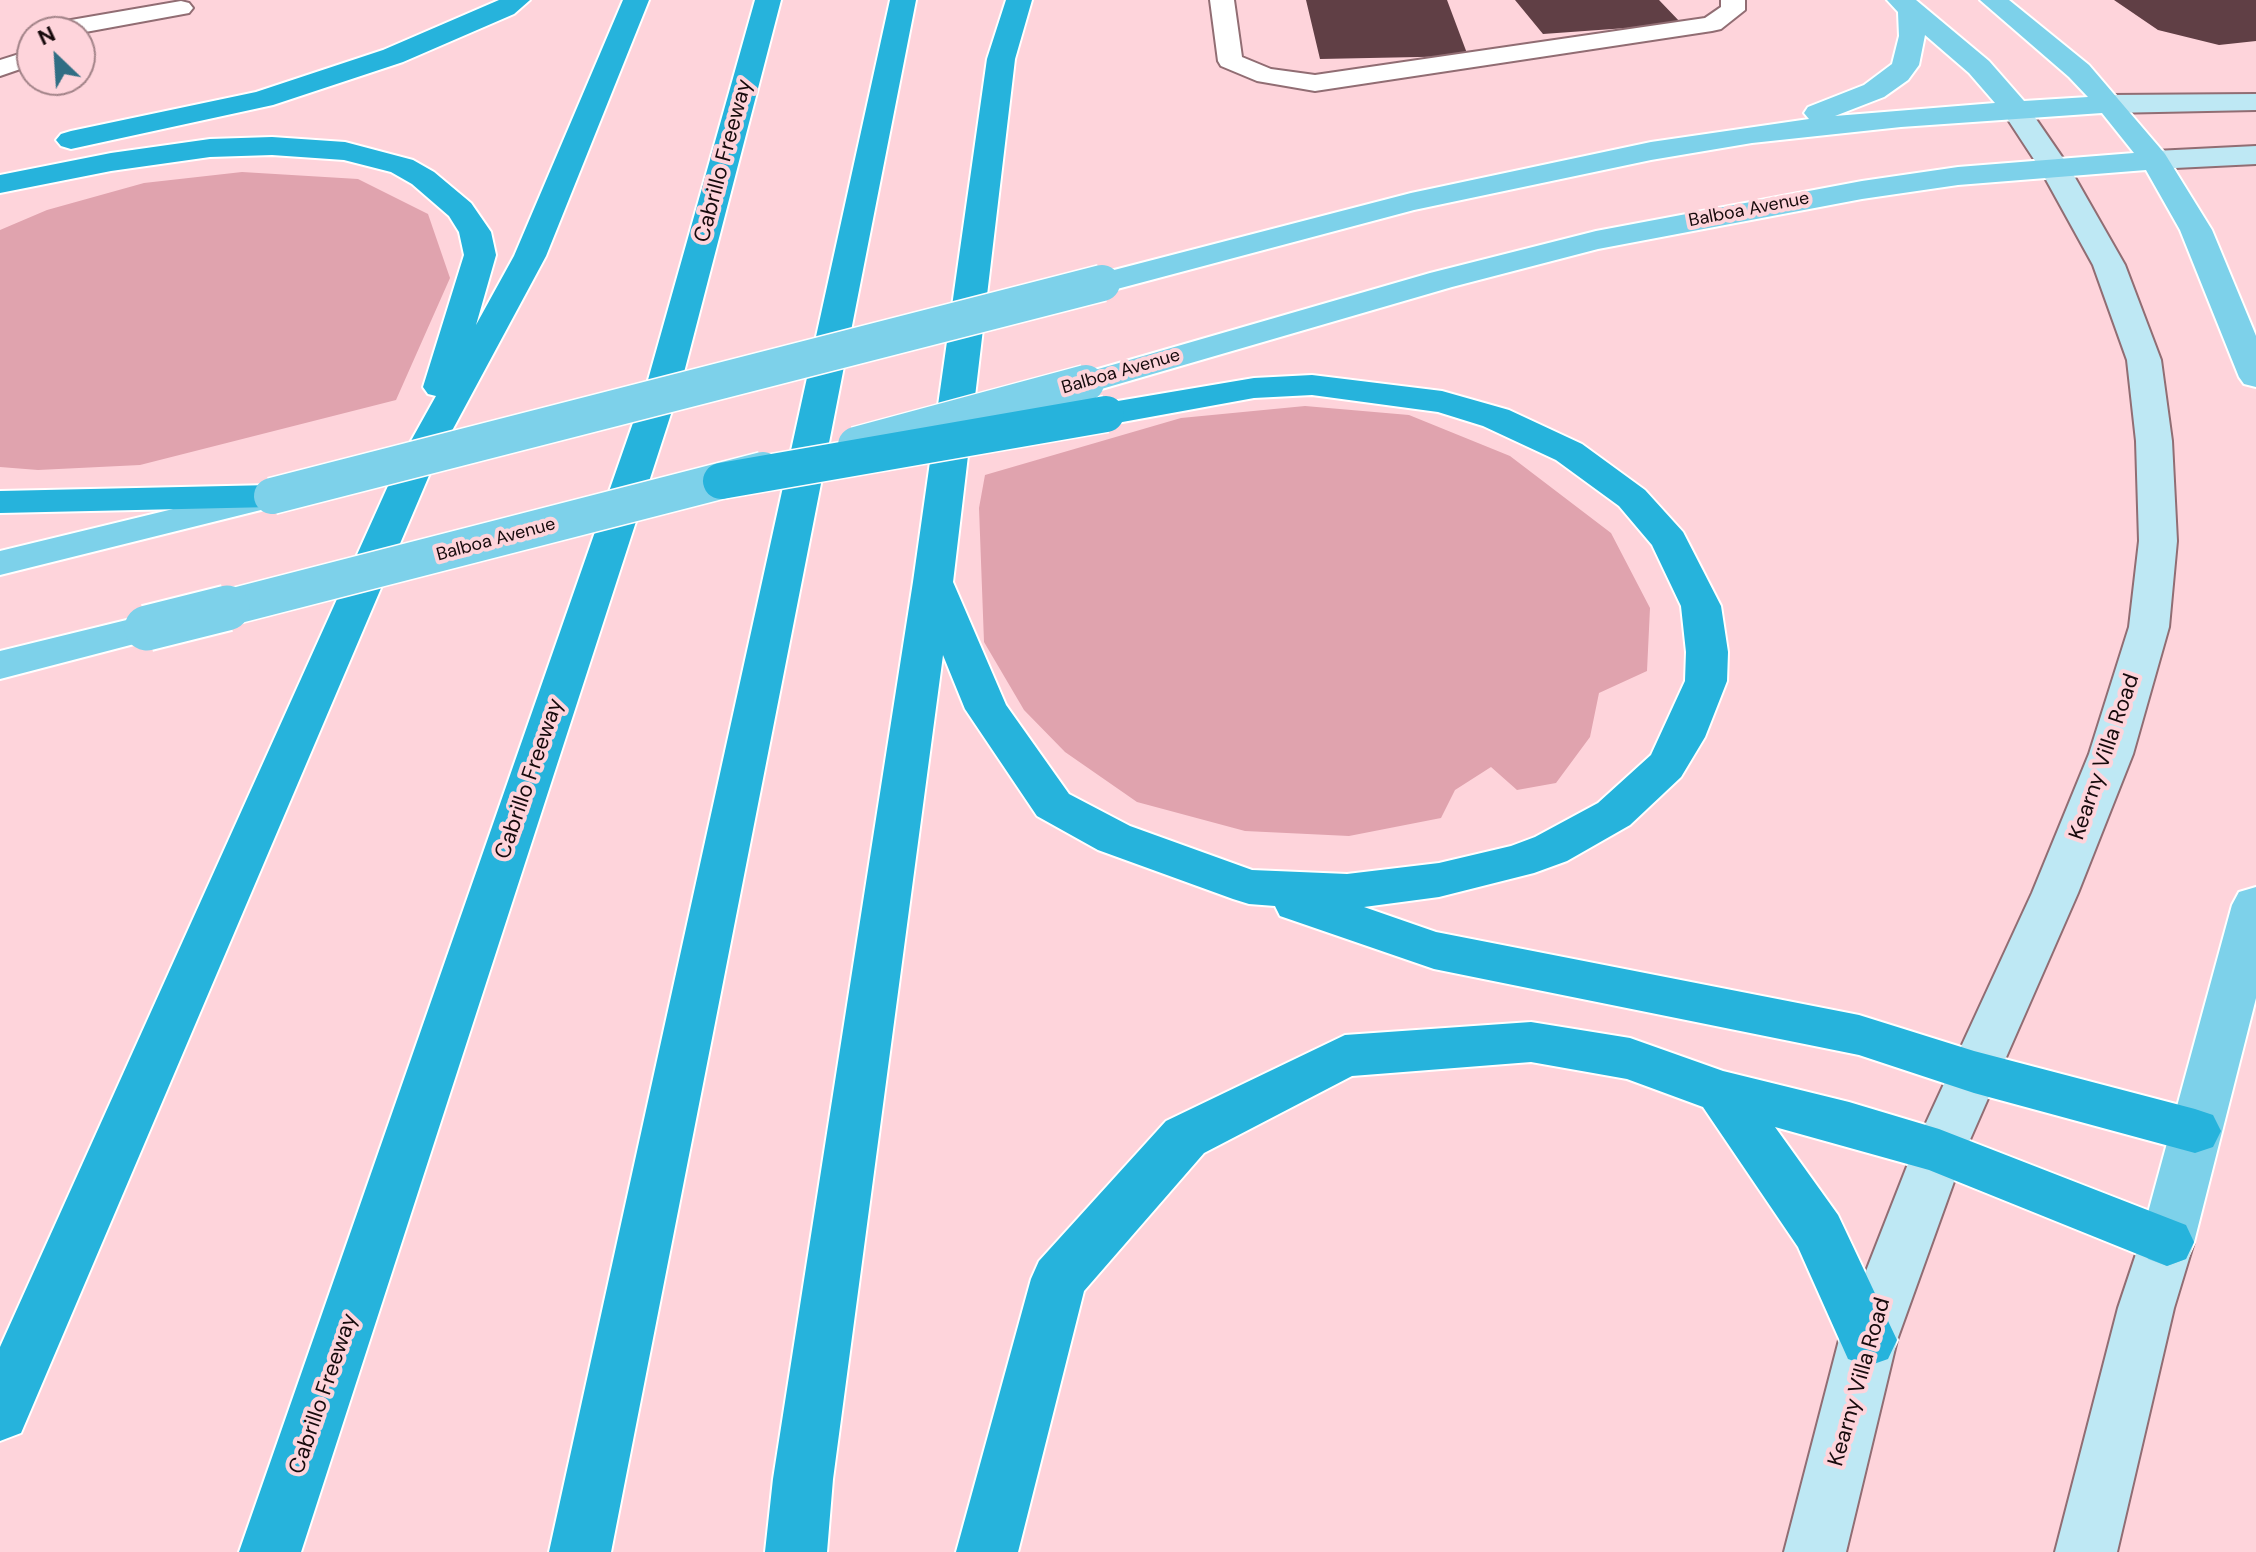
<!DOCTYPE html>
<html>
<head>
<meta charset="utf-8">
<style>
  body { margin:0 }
  #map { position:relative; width:2256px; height:1552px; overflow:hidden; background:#fed4db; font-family:"DM Sans",sans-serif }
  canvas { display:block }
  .north { position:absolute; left:16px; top:16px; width:80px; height:80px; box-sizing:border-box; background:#fed4db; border:2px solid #a28388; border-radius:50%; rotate:335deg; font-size:22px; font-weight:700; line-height:32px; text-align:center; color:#170a0c }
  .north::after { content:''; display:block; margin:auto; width:28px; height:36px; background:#306e84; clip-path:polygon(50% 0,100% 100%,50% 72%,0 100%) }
</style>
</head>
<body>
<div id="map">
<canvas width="2256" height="1552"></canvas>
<div class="north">N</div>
</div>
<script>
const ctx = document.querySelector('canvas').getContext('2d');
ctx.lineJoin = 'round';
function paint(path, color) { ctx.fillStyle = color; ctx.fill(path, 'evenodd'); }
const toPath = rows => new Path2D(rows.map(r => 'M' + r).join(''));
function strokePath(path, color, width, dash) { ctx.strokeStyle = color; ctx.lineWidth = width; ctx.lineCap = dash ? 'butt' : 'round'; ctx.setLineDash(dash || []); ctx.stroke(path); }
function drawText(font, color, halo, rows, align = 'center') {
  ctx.font = font + ' "DM Sans",sans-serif'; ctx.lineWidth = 8; ctx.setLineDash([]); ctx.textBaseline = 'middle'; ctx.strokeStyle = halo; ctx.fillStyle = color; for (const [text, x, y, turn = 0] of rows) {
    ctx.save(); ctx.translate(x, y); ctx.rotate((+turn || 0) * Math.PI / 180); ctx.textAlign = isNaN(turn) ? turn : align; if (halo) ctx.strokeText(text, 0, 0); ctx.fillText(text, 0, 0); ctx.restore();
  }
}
paint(toPath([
  [242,172,358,179,428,214,450,278,396,400,140,465,38,470,0,467,0,230,47,210,144,183],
  [1305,406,1409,415,1510,456,1611,533,1650,608,1647,671,1599,693,1590,737,1556,783,1517,790,1491,767,1455,790,1441,818,1349,836,1245,831,1137,802,1065,752,1024,710,984,642,979,508,985,475,1181,418]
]), '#e0a3ae');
paint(toPath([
  [1306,0,1447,0,1468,56,1320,59],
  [1515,0,1659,0,1682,24,1543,34],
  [2114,0,2256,0,2256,41,2219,45,2158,30]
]), '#603f45');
const lane = toPath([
  [1210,0,1234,0,1242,57,1271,69,1315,75,1705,18,1721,7,1721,0,1745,0,1745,10,1721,29,1712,31,1315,91,1257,81,1221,66,1218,61,1210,0],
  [181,1,189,3,193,8,189,13,80,33,32,32,32,35,30,32,33,27,42,25,181,1],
  [32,50,32,65,0,76,0,60,32,50]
]);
const secondary = toPath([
  [2256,94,2256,110,2110,113,2100,110,2096,104,2100,98,2110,95,2256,94],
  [2015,100,2025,103,2069,167,2125,265,2161,360,2172,441,2177,541,2169,627,2133,754,2078,893,1965,1151,1897,1340,1846,1552,1784,1552,1839,1340,1913,1151,2032,893,2089,754,2129,627,2139,541,2136,441,2127,360,2093,265,2039,167,2001,109,2005,103,2015,100],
  [2256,146,2256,164,2155,169,2145,166,2140,160,2145,154,2155,151,2256,146],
  [2167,1218,2186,1225,2194,1242,2174,1308,2117,1552,2055,1552,2118,1308,2140,1242,2148,1225,2167,1218]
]);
const primary = toPath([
  [1887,0,1916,0,1989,61,2024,101,2088,97,2069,77,1980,0,2009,0,2089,65,2165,154,2212,230,2256,336,2256,387,2244,384,2239,377,2180,230,2146,170,1958,185,1862,199,1598,249,1452,287,1098,390,1086,393,1074,390,1069,383,1074,376,1430,273,1596,231,1862,181,1958,167,2134,153,2102,113,1901,127,1752,143,1651,160,1414,210,1102,293,1091,290,1086,283,1091,276,1411,193,1651,142,1809,119,1804,113,1808,107,1864,85,1892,64,1899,36,1898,12,1887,0],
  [1925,35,1969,73,1995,103,1835,116,1884,97,1908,80,1919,65,1925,35],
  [272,485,285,488,291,496,285,504,0,575,0,551,272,485],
  [147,615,161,619,167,628,161,637,0,679,0,651,147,615],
  [2256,887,2256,998,2194,1242,2186,1259,2167,1266,2148,1259,2140,1242,2232,905,2239,892,2256,887]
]);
const highway = toPath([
  [499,0,530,0,514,14,403,62,273,105,71,149,61,146,56,140,61,134,71,131,256,92,383,50,499,0],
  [623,0,649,0,546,256,433,466,21,1433,0,1441,0,1347,397,466,436,396,428,394,423,387,464,255,459,232,449,216,412,184,391,172,344,160,272,155,210,157,111,171,0,193,0,175,111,153,210,139,272,137,345,142,413,160,434,172,471,203,491,232,496,255,476,325,514,256,623,0],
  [755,0,781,0,682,380,301,1552,239,1552,648,380,755,0],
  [890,0,916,0,611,1552,549,1552,890,0],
  [1006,0,1032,0,1015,59,953,582,1006,705,1069,794,1130,826,1252,870,1347,874,1439,863,1511,846,1535,837,1598,803,1651,755,1685,681,1686,652,1681,606,1652,545,1619,506,1556,460,1483,426,1438,412,1312,395,1254,398,1106,425,1093,422,1088,414,1093,406,1106,403,1254,378,1312,375,1442,391,1509,410,1582,444,1645,490,1683,532,1721,606,1728,652,1727,681,1705,737,1681,777,1630,825,1567,861,1534,873,1439,897,1364,907,1436,932,1859,1015,1974,1051,2195,1109,2213,1115,2221,1131,2213,1147,2195,1153,1974,1093,1859,1055,1434,969,1280,916,1275,906,1249,904,1233,899,1098,850,1037,816,965,709,943,655,833,1479,827,1552,765,1552,773,1479,913,582,987,59,1006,0],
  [272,485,285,488,291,496,285,504,272,507,0,513,0,491,272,485],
  [1531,1022,1630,1038,1723,1071,1849,1102,1939,1129,2186,1225,2194,1242,2186,1259,2167,1266,1929,1170,1775,1127,1838,1215,1897,1340,1888,1359,1868,1366,1848,1359,1798,1247,1703,1107,1627,1079,1531,1062,1352,1076,1204,1153,1084,1291,1018,1552,956,1552,1031,1279,1039,1261,1166,1121,1345,1035,1531,1022]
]);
strokePath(lane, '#916d73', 4);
strokePath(secondary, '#916d73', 4);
strokePath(primary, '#fff', 4);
strokePath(highway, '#fff', 4);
paint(lane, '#fff');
paint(secondary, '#bee8f4');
paint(primary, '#7dd1ea');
paint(highway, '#26b3dc');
const primaryBridgeFar1 = toPath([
  [856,445,1086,383],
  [272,496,1102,283],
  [219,610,763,470]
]);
const primaryBridge = toPath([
  [147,628,227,608]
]);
const highwayBridge = toPath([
  [721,481,1106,414]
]);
strokePath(primaryBridgeFar1, '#fff', 39, []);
strokePath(primaryBridge, '#fff', 49, []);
strokePath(highwayBridge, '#fff', 39, []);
strokePath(primaryBridgeFar1, '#7dd1ea', 36);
strokePath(primaryBridge, '#7dd1ea', 45);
strokePath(highwayBridge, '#26b3dc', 36);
drawText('18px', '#170a0c', '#fed4db', [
  ["Balboa Avenue",1749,210,-11],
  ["Balboa Avenue",1121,372,-16],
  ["Balboa Avenue",496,540,-15]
]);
drawText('22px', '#170a0c', '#fed4db', [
  ["Cabrillo Freeway",724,161,-75],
  ["Kearny Villa Road",2105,757,-71],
  ["Cabrillo Freeway",530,779,-71],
  ["Kearny Villa Road",1860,1382,-74],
  ["Cabrillo Freeway",324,1394,-71]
]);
</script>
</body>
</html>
